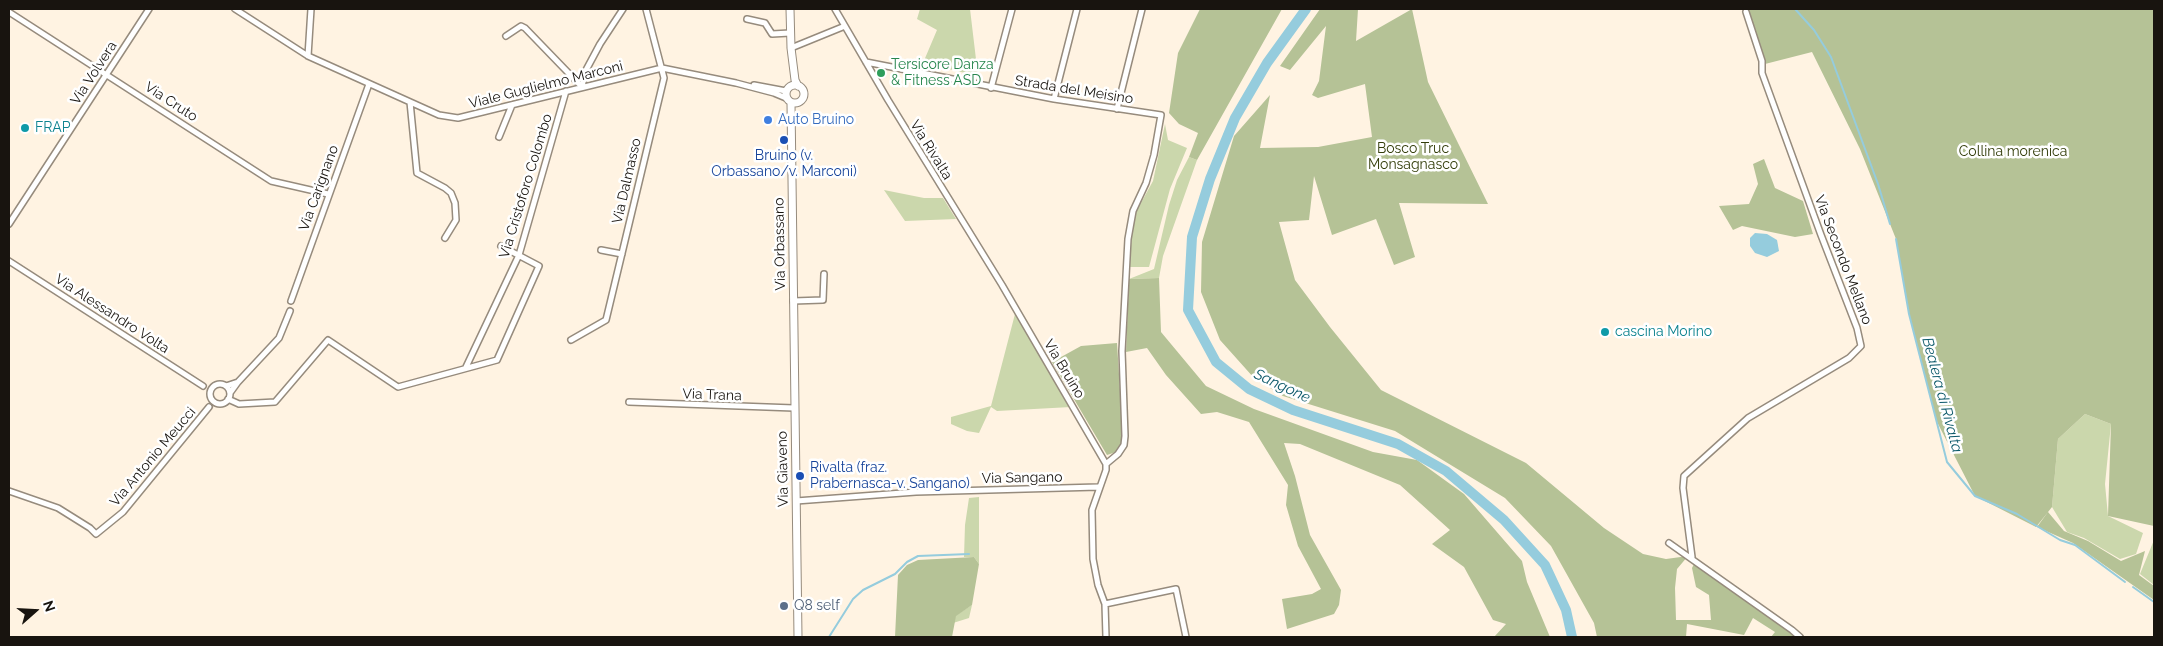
<!DOCTYPE html>
<html>
<head>
<meta charset="utf-8">
<style>
  body { margin:0 }
  #map { position:relative; width:2163px; height:646px; overflow:hidden; background:#fff3e2; font-family:Raleway,sans-serif }
  canvas { display:block }
  .frame { position:absolute; inset:0; border:10px solid #18140f; pointer-events:none }
  .north { position:absolute; left:10px; top:586px; width:50px; height:50px; -webkit-text-stroke:4px #fff; paint-order:stroke; rotate:71deg; font-size:14px; font-weight:700; line-height:20px; text-align:center; color:#18140f }
  .north::after { content:''; display:block; margin:auto; width:18px; height:22px; background:#18140f; clip-path:polygon(50% 0,100% 100%,50% 72%,0 100%) }
</style>
</head>
<body>
<div id="map">
<canvas width="2163" height="646"></canvas>
<div class="frame"></div>
<div class="north">N</div>
</div>
<script>
const ctx = document.querySelector('canvas').getContext('2d');
ctx.lineJoin = 'round';
function paint(path, color) { ctx.fillStyle = color; ctx.fill(path, 'evenodd'); }
const toPath = rows => new Path2D(rows.map(r => 'M' + r).join(''));
function strokePath(path, color, width, dash) { ctx.strokeStyle = color; ctx.lineWidth = width; ctx.lineCap = dash ? 'butt' : 'round'; ctx.setLineDash(dash || []); ctx.stroke(path); }
function drawText(font, color, halo, rows, align = 'center') {
  ctx.font = font + ' Raleway,sans-serif'; ctx.lineWidth = 5; ctx.setLineDash([]); ctx.textBaseline = 'middle'; ctx.strokeStyle = halo; ctx.fillStyle = color; for (const [text, x, y, turn = 0] of rows) {
    ctx.save(); ctx.translate(x, y); ctx.rotate((+turn || 0) * Math.PI / 180); ctx.textAlign = isNaN(turn) ? turn : align; if (halo) ctx.strokeText(text, 0, 0); ctx.fillText(text, 0, 0); ctx.restore();
  }
}
paint(toPath([
  [920,9,970,9,978,76,923,63,937,30,917,19],
  [1165,124,1168,140,1187,148,1170,189,1149,267,1129,267,1132,235,1136,212,1153,181],
  [1189,157,1197,160,1163,256,1159,278,1129,279,1154,269,1169,205,1177,180],
  [884,190,924,198,943,198,956,219,905,221],
  [1015,314,1071,407,997,411,991,407,979,433,967,431,951,424,951,417,991,406],
  [2085,414,2111,424,2105,484,2108,516,2143,533,2136,554,2120,559,2084,538,2067,532,2052,507,2058,439],
  [979,497,979,564,974,557,964,557,965,525,969,498],
  [2154,540,2154,585,2140,574],
  [972,605,969,618,953,623,956,615]
]), '#cbd7ac');
paint(toPath([
  [1200,9,1282,9,1197,160,1189,157,1198,133,1179,124,1169,113,1178,53],
  [1320,9,1358,9,1356,41,1412,9,1428,82,1488,204,1399,203,1415,257,1394,265,1376,219,1332,235,1314,176,1309,220,1279,222,1295,280,1330,327,1381,390,1526,463,1604,528,1643,554,1666,559,1688,556,1677,569,1675,588,1676,620,1711,620,1709,595,1696,587,1692,568,1694,564,1791,632,1794,637,1771,637,1775,632,1753,618,1744,635,1687,624,1686,637,1597,637,1594,623,1551,546,1505,498,1395,431,1283,396,1254,378,1220,340,1201,292,1202,242,1234,136,1270,95,1260,148,1318,147,1372,137,1365,84,1318,98,1312,95,1319,81,1326,26,1290,70,1280,66],
  [1748,9,2154,9,2154,526,2108,516,2111,424,2085,414,2058,439,2052,507,2048,512,2064,531,2088,541,2121,561,2145,551,2139,575,2154,586,2154,600,2073,543,2037,527,2048,512,2036,527,1975,496,1936,420,1909,314,1896,239,1860,149,1812,52,1765,64,1758,46],
  [1764,159,1775,188,1803,201,1813,234,1795,237,1742,226,1733,230,1719,206,1749,204,1758,184,1753,164],
  [1159,278,1161,332,1206,386,1254,409,1373,452,1417,460,1464,494,1522,561,1527,582,1550,637,1494,637,1506,624,1493,620,1464,567,1432,544,1450,530,1400,485,1300,444,1284,443,1295,476,1310,535,1341,590,1339,605,1334,614,1287,629,1282,599,1312,594,1321,589,1298,546,1286,505,1288,485,1249,422,1217,412,1201,414,1166,375,1147,348,1126,352,1129,279],
  [1117,343,1123,436,1122,444,1116,452,1107,455,1052,362,1081,346],
  [974,557,979,564,972,605,956,616,952,637,895,637,898,575,907,565,918,560]
]), '#b5c296');
paint(toPath([
  [1755,233,1767,234,1777,240,1779,251,1767,257,1755,253,1750,246,1750,238]
]), '#95ccdd');
strokePath(toPath([
  [1795,9,1814,30,1831,57,1878,184,1890,224],
  [1896,239,1909,314,1947,462,1975,496,2017,514,2060,540,2075,545,2125,582],
  [2133,587,2154,602],
  [829,637,853,599,863,590,895,574,907,562,918,556,969,554]
]), '#95ccdd', 2);
strokePath(toPath([
  [1306,9,1267,63,1235,118,1210,179,1192,237,1188,310,1216,362,1249,389,1293,410,1398,444,1446,471,1504,520,1545,565,1566,610,1572,637]
]), '#95ccdd', 10);
const street = toPath([
  [235,9,308,56,439,115,458,118,662,68,736,83,774,93,786,98],
  [835,9,888,100,1002,285,1106,464],
  [9,12,271,181,328,194],
  [747,19,765,23,772,34,790,33],
  [506,36,521,26,525,28,582,87],
  [791,48,845,26],
  [308,56,311,9],
  [866,62,1054,99,1161,115,1154,155,1146,183,1133,211,1128,239,1122,351,1125,436,1124,445,1118,454,1106,464,1106,470,1092,510,1093,559,1098,585,1105,604,1106,637],
  [754,85,786,91],
  [582,87,585,72,600,44,623,9],
  [991,88,1012,9],
  [1054,99,1077,9],
  [410,102,417,173,445,188,451,193,455,203,456,220,445,238],
  [1117,109,1142,9],
  [499,137,512,105],
  [9,224,149,9],
  [601,250,622,254],
  [9,261,203,386],
  [291,301,369,84],
  [793,301,823,300,824,274],
  [571,340,606,320,664,78,646,9],
  [466,367,519,255,566,91],
  [238,382,279,338,290,311],
  '210 394a10 10 0 1 1 20 0a10 10 0 1 1-20 0Z',
  [226,386,238,382,230,393],
  [228,399,239,404,275,402,328,340,398,387,497,360,539,266,501,246],
  [629,402,794,408],
  [9,491,58,508,90,528,96,534,123,512,209,407],
  [796,501,916,492,1098,487],
  [1669,543,1792,630,1800,637],
  [1692,557,1683,488,1684,476,1748,418,1849,358,1861,346,1857,328,1821,235,1762,73,1762,61,1746,12],
  [1105,604,1176,589,1186,637]
]);
const secondary = toPath([
  [790,9,791,48,795,80,798,86],
  '786 94a9 9 0 1 1 18 0a9 9 0 1 1-18 0Z',
  [791,103,798,637]
]);
strokePath(street, '#968b7d', 8);
strokePath(secondary, '#968b7d', 9);
strokePath(street, '#fff', 5);
strokePath(secondary, '#fff', 7);
for (const [x, y, r, color] of [
  [881,73,5,"#2e9e5b"],
  [768,120,5,"#3f7fe0"],
  [25,128,5,"#0f9aa8"],
  [784,140,5,"#1a4fb4"],
  [1605,332,5,"#0f9aa8"],
  [800,476,5,"#1a4fb4"],
  [784,606,5,"#5c6f8a"]
]) { const dot = new Path2D(); dot.arc(x, y, r, 0, 2 * Math.PI); ctx.fillStyle = color; ctx.fill(dot); strokePath(dot, '#fff', 2); }
drawText('14px', '#27864d', '#fff', [
  ["Tersicore Danza",891,65],
  ["& Fitness ASD",891,81]
], 'left');
drawText('14px', '#18140f', '#fff', [
  ["Via Volvera",94,73,-57],
  ["Viale Guglielmo Marconi",546,85,-14],
  ["Strada del Meisino",1074,90,9],
  ["Via Cruto",171,102,33],
  ["Via Rivalta",931,150,58],
  ["Via Dalmasso",627,181,-77],
  ["Via Cristoforo Colombo",526,186,-73],
  ["Via Carignano",319,188,-70],
  ["Via Orbassano",780,244,-91],
  ["Via Secondo Mellano",1843,260,69],
  ["Via Alessandro Volta",112,314,33],
  ["Via Bruino",1064,369,59],
  ["Via Trana",712,395,2],
  ["Via Antonio Meucci",153,457,-50],
  ["Via Giaveno",783,469,-91],
  ["Via Sangano",1022,478,-1]
]);
drawText('14px', '#366cbe', '#fff', [
  ["Auto Bruino",778,120]
], 'left');
drawText('14px', '#0d838f', '#fff', [
  ["FRAP",35,128],
  ["cascina Morino",1615,332]
], 'left');
drawText('14px', '#333d0a', '#fff', [
  ["Bosco Truc",1413,149],
  ["Monsagnasco",1413,165],
  ["Collina morenica",2013,152]
]);
drawText('14px', '#164399', '#fff', [
  ["Bruino (v.",784,156],
  ["Orbassano/v. Marconi)",784,172],
  ["Rivalta (fraz.",810,468,"left"],
  ["Prabernasca-v. Sangano)",810,484,"left"]
]);
drawText('14px', '#4e5e75', '#fff', [
  ["Q8 self",794,606]
], 'left');
drawText('italic 15px', '#0c596a', '#fff', [
  ["Sangone",1282,386,25],
  ["Bealera di Rivalta",1942,395,75]
]);
</script>
</body>
</html>
